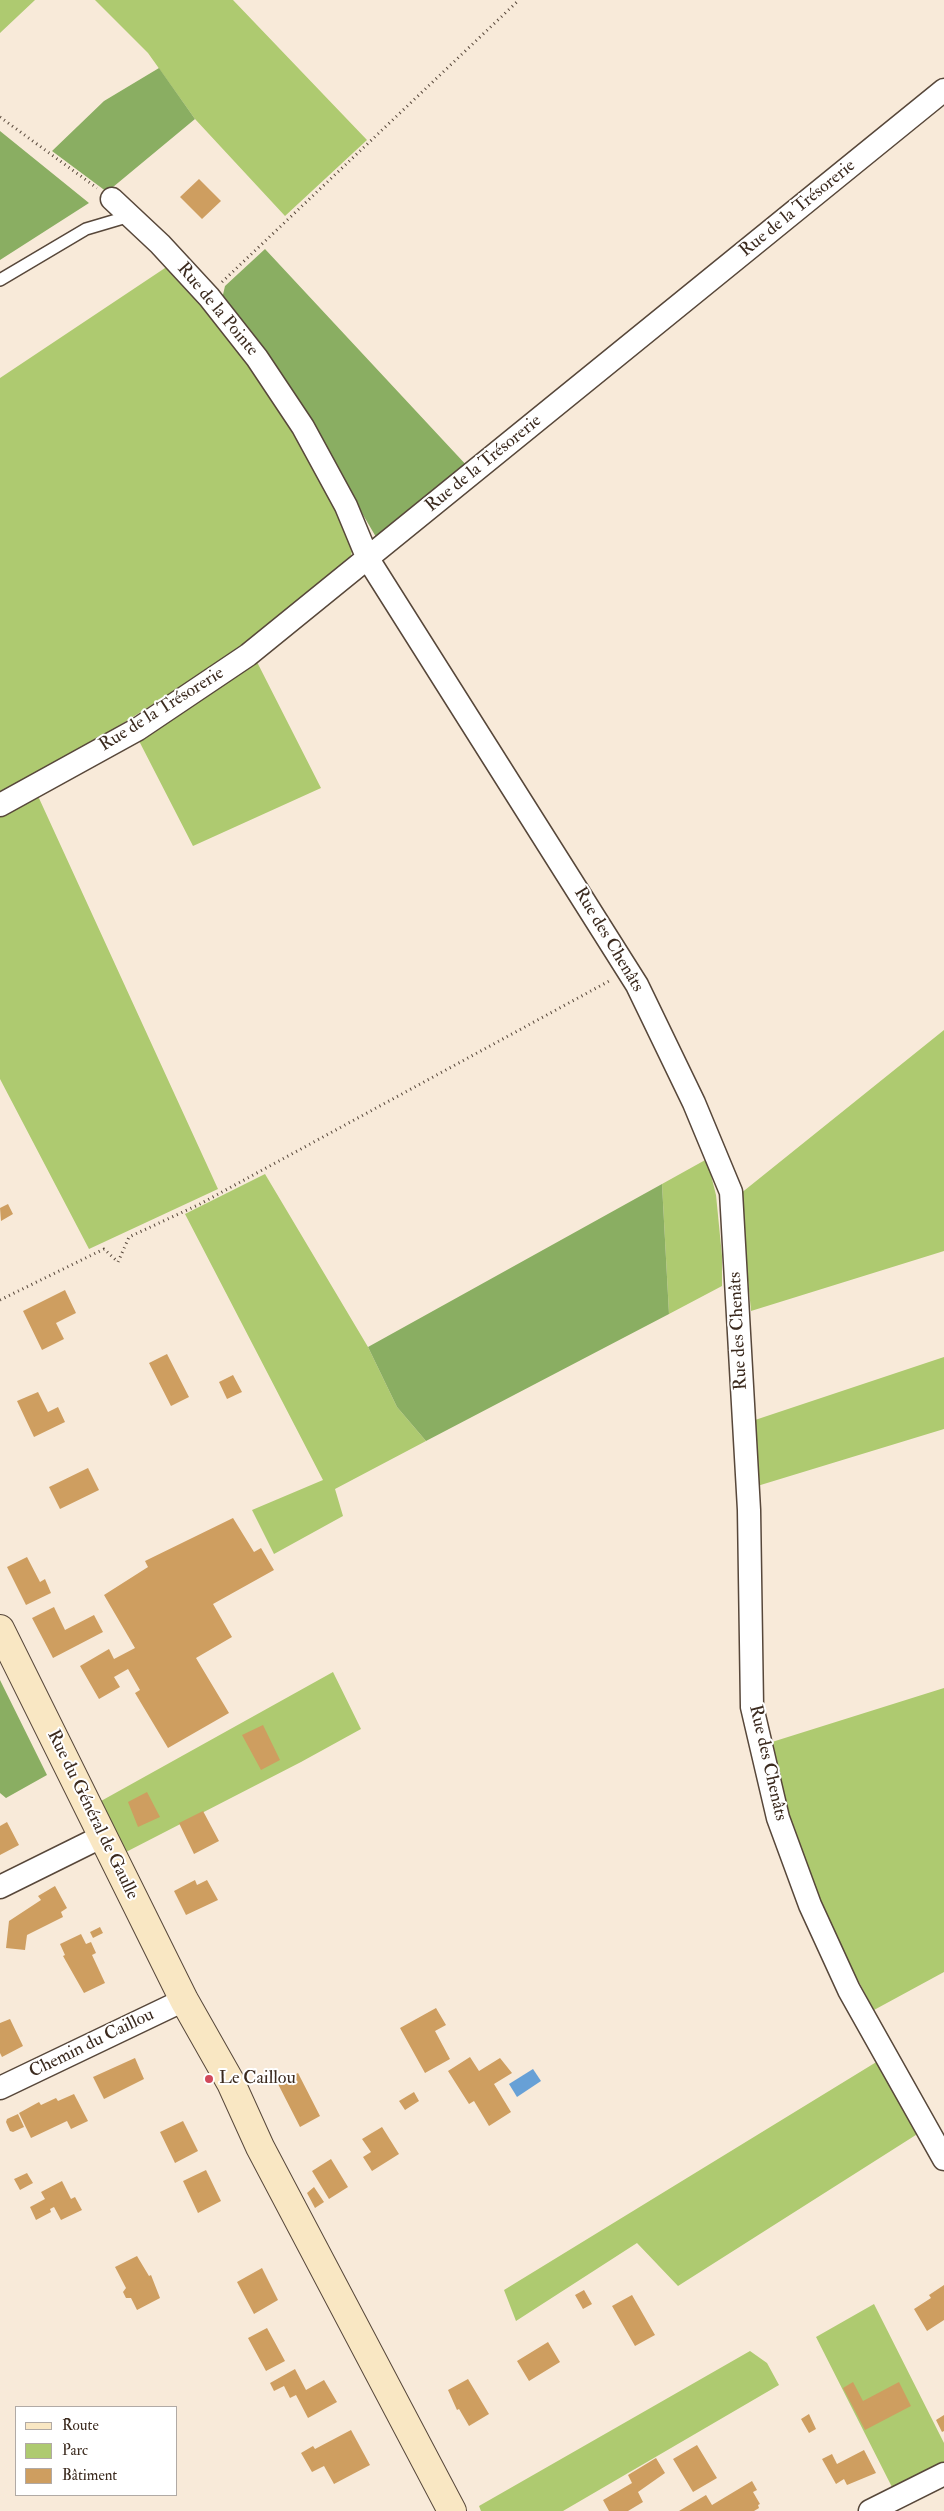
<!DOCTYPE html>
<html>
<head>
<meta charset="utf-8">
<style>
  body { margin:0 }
  #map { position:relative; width:944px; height:2511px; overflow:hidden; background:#f8ead9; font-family:"IM FELL Double Pica",serif }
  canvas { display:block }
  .legend { position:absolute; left:15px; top:2406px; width:162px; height:90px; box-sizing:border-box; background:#fff; border:1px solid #b1aaa5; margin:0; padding:6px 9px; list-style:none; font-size:15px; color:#3b2a1e }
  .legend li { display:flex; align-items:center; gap:10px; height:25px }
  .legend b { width:25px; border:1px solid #b1aaa5 }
</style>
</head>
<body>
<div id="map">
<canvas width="944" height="2511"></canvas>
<ul class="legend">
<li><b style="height:6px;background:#f9e7c3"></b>Route</li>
<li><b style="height:14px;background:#aeca70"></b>Parc</li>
<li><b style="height:14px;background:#ce9e60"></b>Bâtiment</li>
</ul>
</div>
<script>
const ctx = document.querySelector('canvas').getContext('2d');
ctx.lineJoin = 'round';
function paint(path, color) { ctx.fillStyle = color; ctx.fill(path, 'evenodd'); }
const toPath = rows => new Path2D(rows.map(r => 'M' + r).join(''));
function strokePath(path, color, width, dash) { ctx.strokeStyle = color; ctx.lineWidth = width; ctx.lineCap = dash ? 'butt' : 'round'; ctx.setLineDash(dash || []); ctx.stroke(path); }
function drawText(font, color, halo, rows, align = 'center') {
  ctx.font = font + ' "IM FELL Double Pica",serif'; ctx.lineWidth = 4; ctx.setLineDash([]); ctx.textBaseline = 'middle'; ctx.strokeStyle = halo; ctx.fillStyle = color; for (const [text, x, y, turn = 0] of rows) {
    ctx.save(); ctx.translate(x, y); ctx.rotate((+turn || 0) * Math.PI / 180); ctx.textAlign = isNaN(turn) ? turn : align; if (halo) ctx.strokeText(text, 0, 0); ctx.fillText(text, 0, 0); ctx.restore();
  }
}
paint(toPath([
  [0,0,35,0,0,33],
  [95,0,233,0,367,140,285,216,195,119,148,53],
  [168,266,198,291,284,407,354,543,350,560,235,652,103,736,0,795,0,378],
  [257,662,321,788,193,846,137,737],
  [38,796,218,1189,89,1249,0,1079,0,817],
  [944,1030,944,1251,751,1311,740,1194],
  [707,1159,716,1195,722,1256,722,1286,669,1314,662,1184],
  [265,1174,368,1347,397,1407,426,1441,335,1489,343,1516,274,1554,252,1510,323,1480,185,1214],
  [944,1357,944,1429,754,1487,755,1420],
  [333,1672,361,1729,301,1762,126,1852,101,1801],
  [944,1688,944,1972,874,2010,831,1930,781,1801,772,1742],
  [878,2061,919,2133,678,2286,637,2243,516,2321,504,2290],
  [874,2304,944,2443,944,2466,895,2493,816,2337],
  [750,2351,767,2363,779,2385,563,2511,481,2511,479,2506]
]), '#aeca70');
paint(toPath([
  [159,68,195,119,107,192,52,151,104,101],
  [0,131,89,203,0,260],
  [265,249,469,468,376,537,290,390,222,299,225,286],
  [662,1184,669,1314,426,1441,397,1407,368,1347],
  [0,1680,47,1775,6,1798,0,1793]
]), '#8aae62');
paint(toPath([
  [533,2069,541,2081,517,2097,509,2084]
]), '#67a0d6');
paint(toPath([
  [199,179,221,201,202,219,180,197],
  [8,1204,13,1214,1,1221,0,1208],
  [65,1290,76,1313,56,1323,64,1339,42,1350,23,1311],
  [167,1354,189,1397,171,1406,149,1363],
  [233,1375,242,1392,227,1399,219,1382],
  [38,1392,48,1412,58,1407,65,1422,34,1437,17,1401],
  [88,1468,99,1490,60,1509,49,1487],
  [233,1518,254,1552,261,1548,274,1570,213,1604,232,1637,196,1658,229,1713,168,1748,135,1693,140,1690,128,1669,114,1677,120,1687,99,1699,80,1666,109,1649,114,1659,135,1648,104,1595,148,1567,145,1561],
  [27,1557,40,1582,45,1579,51,1593,26,1605,7,1567],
  [54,1607,65,1630,94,1615,103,1632,53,1658,32,1618],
  [263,1725,280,1760,261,1770,242,1735],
  [147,1792,160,1817,138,1827,128,1802],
  [203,1811,219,1841,194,1854,179,1823],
  [7,1822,19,1845,0,1855,0,1826],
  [195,1880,197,1885,207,1880,218,1900,186,1915,174,1891],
  [55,1886,67,1908,61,1912,63,1917,27,1935,25,1950,6,1948,9,1921,41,1900,38,1896],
  [100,1927,103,1933,93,1938,90,1932],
  [81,1934,86,1944,91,1942,96,1953,92,1955,105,1983,84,1993,63,1956,65,1955,60,1944],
  [436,2008,446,2025,435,2031,450,2059,425,2073,400,2028],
  [10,2019,23,2046,2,2057,0,2053,0,2023],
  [470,2057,479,2071,500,2058,512,2073,494,2084,511,2112,489,2126,474,2101,469,2104,448,2071],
  [135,2058,144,2079,104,2099,93,2077],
  [298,2073,320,2116,300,2127,278,2084],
  [414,2092,419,2101,405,2110,399,2101],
  [74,2094,88,2121,71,2129,67,2121,31,2138,19,2113,39,2102,41,2105,56,2098,58,2101],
  [18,2114,24,2127,13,2132,10,2131,6,2122,7,2119],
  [183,2121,198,2151,175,2163,160,2132],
  [382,2127,399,2154,372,2171,363,2157,371,2152,362,2139],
  [331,2159,348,2187,329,2199,312,2171],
  [206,2170,221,2201,198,2213,183,2181],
  [27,2173,33,2183,20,2190,14,2179],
  [62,2181,71,2199,75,2197,82,2210,61,2220,54,2207,50,2209,51,2212,36,2220,30,2207,45,2199,41,2192],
  [314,2187,324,2202,315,2208,307,2193],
  [137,2256,149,2276,151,2275,160,2298,137,2310,131,2298,126,2298,123,2292,126,2288,115,2267],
  [262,2268,278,2300,254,2314,237,2282],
  [944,2285,944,2320,927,2331,914,2309,931,2298,929,2295],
  [584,2290,592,2304,583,2309,575,2295],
  [632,2295,655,2335,635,2346,612,2306],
  [267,2328,285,2361,266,2371,248,2338],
  [548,2342,560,2362,529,2381,517,2361],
  [295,2369,306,2390,324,2380,337,2402,308,2418,296,2395,290,2398,284,2386,274,2391,270,2383],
  [468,2379,489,2414,469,2426,459,2409,457,2410,448,2390],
  [853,2382,863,2401,899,2382,911,2406,865,2430,843,2388],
  [809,2414,816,2429,809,2433,801,2419],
  [944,2415,944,2431,942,2432,936,2420],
  [351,2430,370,2465,334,2484,324,2466,312,2472,301,2453,313,2446,315,2449],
  [697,2445,717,2478,693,2492,673,2459],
  [864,2450,876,2473,847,2485,844,2479,836,2484,822,2459,832,2454,837,2464],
  [656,2458,665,2473,638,2492,643,2502,628,2511,609,2511,603,2500,632,2483,628,2475],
  [752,2481,757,2490,753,2492,760,2504,758,2505,759,2508,754,2511,679,2511,706,2495,712,2505]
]), '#ce9e60');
const service = toPath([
  [0,280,86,229,130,216]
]);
const minor = toPath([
  [112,199,160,244,209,297,257,358,303,427,346,506,368,559,637,985,694,1103,731,1192,749,1510,752,1707,778,1818,810,1905,849,1990,944,2159],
  [0,805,138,729,248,655,944,90],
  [0,1887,103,1836],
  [0,2088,184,2000],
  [870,2511,944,2474]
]);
const secondary = toPath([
  [0,1629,184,2000,231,2083,260,2147,452,2511]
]);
strokePath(service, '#57473a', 14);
strokePath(minor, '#57473a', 25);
strokePath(secondary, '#57473a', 30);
strokePath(toPath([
  [0,117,97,188],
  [222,282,519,0],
  [0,1300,104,1249,118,1262,129,1237,200,1204,611,980]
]), '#57473a', 3, [1, 4]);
strokePath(service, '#fff', 11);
strokePath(minor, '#fff', 22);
strokePath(secondary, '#f9e7c3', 28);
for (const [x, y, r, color] of [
  [209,2079,5,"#d1495b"]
]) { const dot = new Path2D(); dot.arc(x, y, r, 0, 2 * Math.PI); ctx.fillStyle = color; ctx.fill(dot); strokePath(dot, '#fff', 2); }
drawText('18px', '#3b2a1e', '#fff', [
  ["Rue de la Trésorerie",798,209,-39],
  ["Rue de la Pointe",217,310,50],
  ["Rue de la Trésorerie",484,464,-39],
  ["Rue de la Trésorerie",162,710,-32],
  ["Rue des Chenâts",608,940,59],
  ["Rue des Chenâts",739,1331,-93],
  ["Rue des Chenâts",767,1763,77],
  ["Rue du Général de Gaulle",92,1815,64],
  ["Chemin du Caillou",92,2044,-26]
]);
drawText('18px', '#3b2a1e', '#fff', [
  ["Le Caillou",219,2079]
], 'left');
</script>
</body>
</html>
